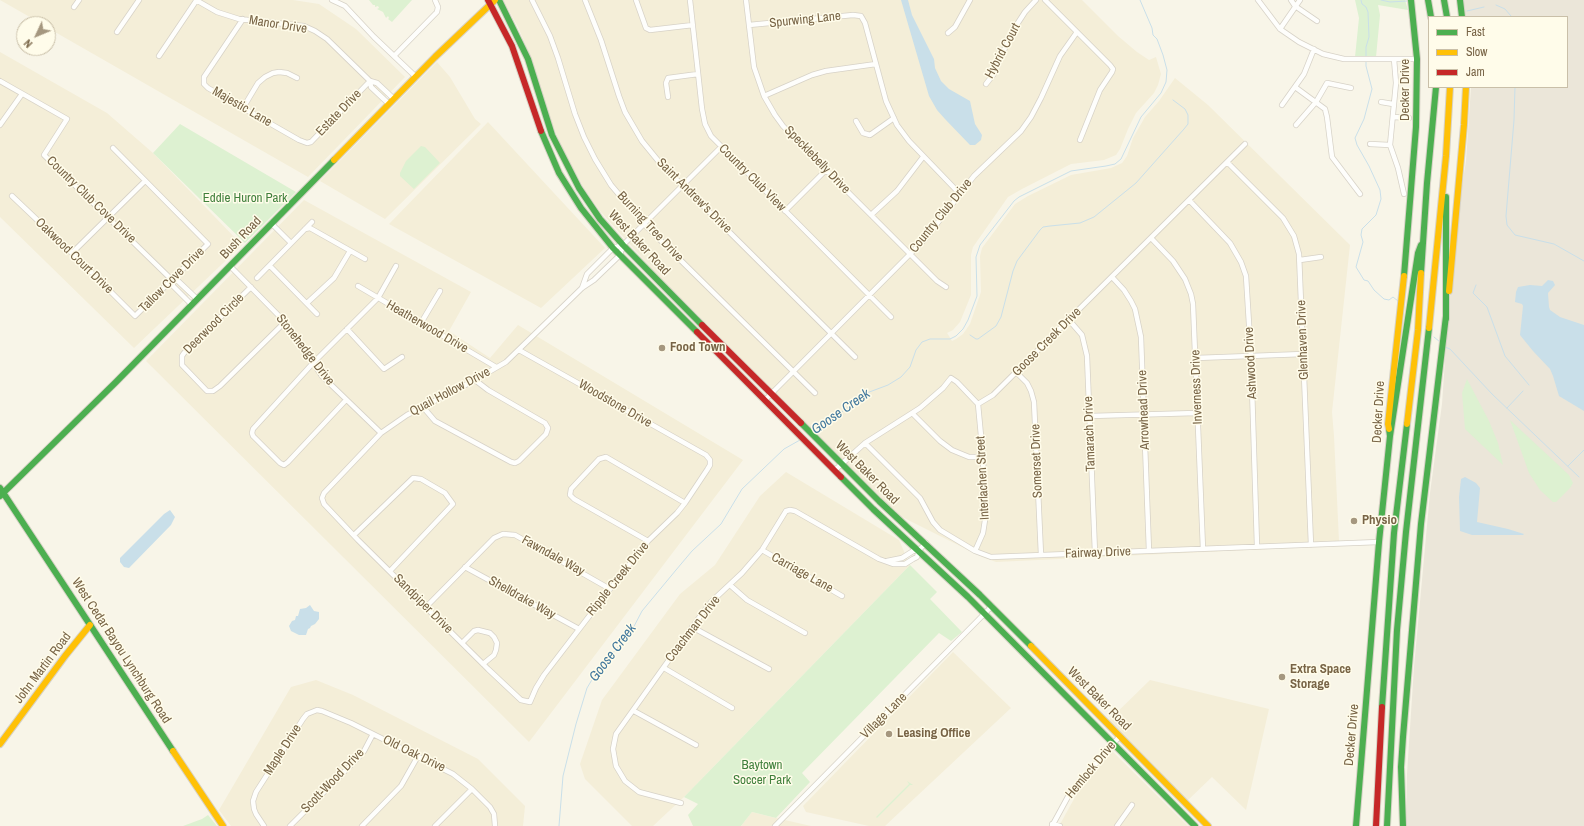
<!DOCTYPE html>
<html>
<head>
<meta charset="utf-8">
<style>
  body { margin:0 }
  #map { position:relative; width:1584px; height:826px; overflow:hidden; background:#f8f5e8; font-family:"Archivo Narrow",sans-serif }
  canvas { display:block }
  .legend { position:absolute; left:1428px; top:16px; width:140px; height:72px; box-sizing:border-box; background:#fffcea; border:1px solid #c9bfa8; margin:0; padding:5px 7px; list-style:none; font-size:12px; color:#786446 }
  .legend li { display:flex; align-items:center; gap:8px; height:20px }
  .legend b { width:20px; border:1px solid #c9bfa8 }
  .north { position:absolute; left:16px; top:16px; width:40px; height:40px; box-sizing:border-box; background:#fffcea; border:1px solid #c9bfa8; border-radius:50%; rotate:226deg; font-size:11px; font-weight:700; line-height:16px; text-align:center; color:#786446 }
  .north::after { content:''; display:block; margin:auto; width:14px; height:18px; background:#a5977f; clip-path:polygon(50% 0,100% 100%,50% 72%,0 100%) }
</style>
</head>
<body>
<div id="map">
<canvas width="1584" height="826"></canvas>
<ul class="legend">
<li><b style="height:5px;background:#4caf50"></b>Fast</li>
<li><b style="height:5px;background:#ffc107"></b>Slow</li>
<li><b style="height:5px;background:#c62828"></b>Jam</li>
</ul>
<div class="north">N</div>
</div>
<script>
const ctx = document.querySelector('canvas').getContext('2d');
ctx.lineJoin = 'round';
function paint(path, color) { ctx.fillStyle = color; ctx.fill(path, 'evenodd'); }
const toPath = rows => new Path2D(rows.map(r => 'M' + r).join(''));
function strokePath(path, color, width, dash) { ctx.strokeStyle = color; ctx.lineWidth = width; ctx.lineCap = dash ? 'butt' : 'round'; ctx.setLineDash(dash || []); ctx.stroke(path); }
function drawText(font, color, halo, rows, align = 'center') {
  ctx.font = font + ' "Archivo Narrow",sans-serif'; ctx.lineWidth = 3; ctx.setLineDash([]); ctx.textBaseline = 'middle'; ctx.strokeStyle = halo; ctx.fillStyle = color; for (const [text, x, y, turn = 0] of rows) {
    ctx.save(); ctx.translate(x, y); ctx.rotate((+turn || 0) * Math.PI / 180); ctx.textAlign = isNaN(turn) ? turn : align; if (halo) ctx.strokeText(text, 0, 0); ctx.fillText(text, 0, 0); ctx.restore();
  }
}
paint(toPath([
  [0,0,293,0,319,4,356,29,405,77,308,177,48,28,48,24,42,24],
  [503,0,1082,0,1118,36,1137,52,1149,60,1156,57,1161,74,1158,85,1154,93,1136,113,1128,129,1120,149,1116,155,1104,160,1071,164,1022,189,1008,197,973,247,971,255,971,295,960,322,953,330,947,333,949,336,952,341,956,339,963,334,970,324,981,292,980,256,982,248,1015,204,1028,196,1071,175,1111,168,1122,163,1127,156,1133,138,1145,117,1159,101,1175,78,1208,105,1350,245,1332,412,1334,436,1339,541,1372,540,1373,544,996,562,982,557,900,516,883,501,649,266,600,211,585,190,563,150,551,121,529,53,518,27],
  [0,52,107,113,153,153,242,245,134,348,0,217],
  [437,62,450,77,475,119,481,124,385,219,320,181],
  [488,122,605,248,541,308,389,224],
  [304,200,471,292,449,331,490,358,518,325,743,460,529,742,146,361],
  [786,472,899,540,910,565,684,797,653,826,632,826,585,779,580,764,602,700,680,594,715,565,760,496],
  [953,652,1011,708,885,826,869,826,806,812,803,806],
  [316,680,353,695,478,759,525,806,523,826,231,826,219,810,291,687],
  [1150,680,1269,709,1246,810,1212,777,1187,801,1107,722],
  [1111,750,1188,826,1059,826,1079,790],
  [752,812,776,818,811,826,741,826]
]), '#f4eed8');
paint(toPath([
  [1463,0,1584,0,1584,826,1406,826,1407,774,1414,667,1430,493,1442,404,1448,315,1462,186,1466,161,1471,87,1567,87,1567,17,1465,17]
]), '#ebe6d9');
paint(toPath([
  [369,0,412,0,392,22,388,19,389,18,388,16,386,18,383,12,377,9,379,8,378,6,375,7,375,5,373,5],
  [1355,0,1405,0,1408,10,1378,5,1380,15,1376,57,1355,57,1359,18],
  [180,124,296,192,245,243,153,153],
  [421,146,425,147,440,163,414,189,400,176,400,173,406,161],
  [1467,379,1489,421,1498,443,1503,465,1465,429,1462,393],
  [1510,420,1569,475,1573,483,1570,488,1556,502,1553,502,1540,490,1529,473],
  [910,565,937,592,930,599,962,632,951,641,939,633,802,773,810,782,776,818,752,812,741,826,693,826,688,815,698,804,684,797],
  [907,781,913,785,910,785,877,818,876,817,909,784],
  [208,815,217,826,183,826,202,819]
]), '#ddf1d1');
paint(toPath([
  [901,0,908,0,912,15,934,59,935,68,941,81,949,89,970,101,975,124,982,135,981,140,975,145,970,145,945,119,937,110,929,96],
  [1548,280,1553,281,1555,285,1548,293,1549,307,1550,310,1560,317,1584,325,1584,411,1559,396,1553,376,1550,369,1533,351,1520,335,1523,306,1522,304,1515,302,1516,292,1518,287,1530,285,1542,286],
  [1465,477,1476,483,1480,488,1477,522,1508,529,1524,534,1523,535,1472,535,1460,531,1459,497,1461,479],
  [170,510,175,517,171,525,129,568,124,567,120,562,120,558,164,514],
  [310,605,314,611,319,612,319,619,315,624,311,626,310,628,308,629,306,635,299,635,291,631,289,626,292,621,295,620,296,616,298,616,300,609,306,608]
]), '#c9dfe9');
strokePath(toPath([
  [1361,0,1362,4,1366,7,1368,12,1369,37,1366,47,1366,58],
  [1381,0,1390,2,1407,1],
  [1496,5,1505,9,1511,16],
  [1467,11,1484,7],
  [1366,61,1366,66,1372,89,1364,119,1355,138,1357,145,1369,166,1380,190,1381,199,1376,215,1362,229,1361,235,1363,242,1356,267,1364,280,1368,281,1374,290,1384,299,1389,300,1393,297,1398,301],
  [1515,87,1514,120,1506,216,1507,225,1515,235,1554,244,1584,261],
  [1476,285,1473,293,1487,307,1505,356,1529,385],
  [970,335,976,339,978,339,996,326,1001,317,1013,271,1017,261,1040,230,1043,227,1050,226,1080,223,1094,217,1136,183,1184,129,1188,124,1188,115,1185,109,1173,100],
  [1434,337,1440,342],
  [1445,347,1450,349,1492,394,1579,477],
  [1507,408,1523,391],
  [813,433,827,424,864,394,888,385,901,377,910,367,916,350,922,342,930,339,950,339,956,336,963,329,968,320,977,296,976,257,980,245,1014,201,1019,197,1071,171,1106,166,1115,164,1121,159,1141,117,1161,93,1166,82,1167,70,1163,55,1157,39,1153,35,1152,28,1140,0],
  [1568,466,1584,450],
  [559,826,563,776,576,724,587,688,599,668,630,634,642,611,676,570,692,551,721,524,742,489,784,449,800,440]
]), '#c9dfe9', 1);
const street = toPath([
  [196,0,217,12,239,19,304,26,315,31,327,39,370,81,377,83,394,99],
  [332,0,345,6,374,37,416,77],
  [532,0,550,36,558,58,575,114,584,137,595,159,611,185,644,224,815,393],
  [585,0,601,40,619,96,625,112,642,141,660,163,855,357],
  [636,0,646,28,650,30,693,25],
  [690,0,702,109,705,124,711,136,891,317],
  [746,0,754,67,764,96,775,115,783,126,821,165,937,281,946,287],
  [1045,0,1110,65,1113,69,1112,72,1100,90,1080,140],
  [1258,0,1280,29,1299,42,1323,54,1344,59,1417,59],
  [1291,0,1295,6,1317,21],
  [74,7,79,0],
  [243,19,204,77,204,84,208,88,299,140,307,143,311,142,370,81],
  [749,25,853,15,861,16,865,23,886,101,897,125,909,141,960,194],
  [1280,29,1300,0],
  [117,32,139,0],
  [948,33,955,27,970,0],
  [395,55,437,12,438,7,435,0],
  [159,56,196,1],
  [1394,59,1396,83,1390,145,1398,168,1404,194],
  [0,81,67,119,44,155,172,280,178,281,197,299],
  [370,81,371,87,389,104],
  [986,84,993,75,1012,32,1025,12,1036,0],
  [1295,87,1325,109,1327,117,1332,157,1360,194],
  [764,96,812,75,826,71,876,64],
  [668,97,666,83,668,78,698,74],
  [1381,102,1393,104],
  [1282,105,1304,74,1314,49],
  [243,108,258,83,265,77,273,73,279,72,287,73,297,78],
  [1393,117,1409,118],
  [856,121,863,133,870,135,894,118],
  [0,125,22,94],
  [1296,125,1316,102,1327,83,1351,88],
  [1370,144,1390,145],
  [1227,162,1283,218,1294,236,1299,254,1311,545],
  [12,196,72,253,135,316,208,244,113,148],
  [1189,200,1230,243,1241,262,1246,276,1251,356,1257,546],
  [785,211,826,170],
  [871,215,897,191,923,157],
  [271,223,291,243],
  [305,229,310,228,365,259],
  [1151,238,1173,261,1185,279,1191,294,1193,304,1203,549],
  [72,253,145,181],
  [1300,260,1321,257],
  [230,266,285,322,322,376,381,433],
  [270,266,317,314],
  [1112,277,1124,290,1131,301,1135,309,1141,337,1149,551],
  [257,278,312,222],
  [172,280,173,286,191,304],
  [358,286,496,367],
  [251,287,184,353,182,356,182,365,207,391,213,391,220,386,285,322],
  [582,288,587,274,613,248,623,245],
  [307,303,334,278,350,251],
  [1069,320,1082,335,1087,356,1095,553],
  [421,323,440,291],
  [347,329,384,369,402,357],
  [519,350,706,455,710,460,710,465,707,470,685,503,677,513,648,541,610,589,544,675,536,688,530,702,521,700,488,669,358,540,324,504,322,498,324,493,381,433,407,415,475,380,506,362,582,288,594,280,620,255,623,245,721,147],
  [1196,358,1304,354],
  [1017,373,1027,383,1031,391,1034,402,1041,555],
  [346,400,288,462,284,465,280,463,253,436,252,433,253,429,313,363,378,298,396,266],
  [765,400,925,239,974,176,1021,131,1031,117,1041,98,1060,56,1077,32],
  [423,407,435,421,511,462,515,463,519,461,546,434,548,428,545,423,488,390,475,380],
  [913,414,940,441,952,450,969,457,983,457],
  [1090,416,1197,413],
  [865,443,920,498,933,522,940,530,975,551,991,557,1379,542],
  [835,470,865,443,920,408,943,388,951,378,957,382,978,404,993,395,1245,144],
  [354,535,413,478,421,479,445,493,453,504,390,571],
  [648,541,574,499,570,495,571,489,599,459,606,457,685,503],
  [762,550,842,596],
  [975,551,983,533,985,520,983,457,978,404],
  [887,561,902,558,913,551,919,550],
  [465,567,579,629],
  [730,585,747,600,805,633],
  [426,607,494,538,503,534,515,535,610,589],
  [692,627,769,669],
  [462,643,474,631,478,630,490,633,494,637,497,643,496,650,494,655,483,664],
  [664,668,732,708],
  [634,711,696,745],
  [681,803,639,792,625,781,616,766,613,749,616,734,701,615,711,602,742,573,762,550,786,511,790,510,795,511,879,559,893,564,905,564,913,559,917,557,919,550,926,543],
  [1052,824,1060,826],
  [264,826,256,814,254,809,253,801,256,792,303,719,307,714,317,710,322,711,351,723,453,774,472,789,490,807,494,814,495,826],
  [290,826,357,759,364,751,373,734],
  [362,826,401,786,418,756],
  [435,826,472,789],
  [775,826,992,606],
  [1052,826,1070,793,1120,736],
  [1117,826,1132,805]
]);
const fast = toPath([
  [499,0,528,59,552,135,579,188,600,219,623,245,702,325],
  [1428,0,1431,17],
  [1444,0,1447,17],
  [1460,0,1462,17],
  [541,131,559,173,581,208,613,248,697,332],
  [1446,197,1446,319],
  [1421,273,1427,183,1436,87],
  [1404,276,1416,127,1417,59,1411,0],
  [801,423,879,501,980,595,1031,646],
  [1390,436,1418,253,1421,245],
  [841,477,873,509,968,597,1195,826],
  [0,488,173,751],
  [0,496,116,382,334,160],
  [1382,707,1394,533,1407,424],
  [1356,826,1379,542,1390,436,1389,429],
  [1387,826,1397,630,1406,532,1429,328],
  [1403,826,1401,767,1403,737,1421,524,1446,316]
]);
const slow = toPath([
  [334,160,435,57,495,0],
  [1449,291,1464,125,1466,87],
  [1429,328,1446,156,1450,87],
  [1407,424,1418,330,1421,273],
  [1389,429,1388,424,1404,276],
  [1031,646,1208,826],
  [0,744,65,656,90,625],
  [173,751,223,826]
]);
const jam = toPath([
  [488,0,512,46,541,131],
  [702,325,801,423],
  [697,332,841,477],
  [1376,826,1382,707]
]);
strokePath(street, '#d7d2c7', 6);
strokePath(fast, '#d7d2c6', 8);
strokePath(slow, '#d7d2c6', 8);
strokePath(jam, '#d7d2c6', 8);
strokePath(street, '#fefefc', 4.5);
strokePath(fast, '#4caf50', 6);
strokePath(slow, '#ffc107', 6);
strokePath(jam, '#c62828', 6);
for (const [x, y, r, color] of [
  [662,348,4,"#a5977f"],
  [1354,521,4,"#a5977f"],
  [1282,677,4,"#a5977f"],
  [889,734,4,"#a5977f"]
]) { const dot = new Path2D(); dot.arc(x, y, r, 0, 2 * Math.PI); ctx.fillStyle = color; ctx.fill(dot); strokePath(dot, '#fffcea', 1.5); }
drawText('13px', '#786446', '#fffcea', [
  ["Spurwing Lane",805,20,-6],
  ["Manor Drive",278,25,9],
  ["Hybrid Court",1003,51,-62],
  ["Decker Drive",1406,90,-90],
  ["Majestic Lane",242,107,30],
  ["Estate Drive",339,113,-46],
  ["Specklebelly Drive",817,160,46],
  ["Country Club View",752,178,45],
  ["Saint Andrew's Drive",694,196,45],
  ["Country Club Cove Drive",91,200,44],
  ["Country Club Drive",941,216,-51],
  ["Burning Tree Drive",650,227,47],
  ["Bush Road",241,238,-46],
  ["West Baker Road",639,243,47],
  ["Oakwood Court Drive",74,256,44],
  ["Tallow Cove Drive",172,280,-45],
  ["Deerwood Circle",214,324,-45],
  ["Heatherwood Drive",427,327,30],
  ["Glenhaven Drive",1303,340,-92],
  ["Goose Creek Drive",1047,342,-45],
  ["Stonehedge Drive",305,350,52],
  ["Ashwood Drive",1251,363,-93],
  ["Inverness Drive",1197,387,-92],
  ["Quail Hollow Drive",450,392,-28],
  ["Woodstone Drive",615,404,30],
  ["Arrowhead Drive",1144,410,-92],
  ["Decker Drive",1379,412,-87],
  ["Tamarach Drive",1090,434,-92],
  ["Somerset Drive",1037,461,-92],
  ["West Baker Road",867,473,45],
  ["Interlachen Street",983,478,-93],
  ["Fairway Drive",1098,553,-2],
  ["Fawndale Way",553,556,29],
  ["Carriage Lane",802,573,29],
  ["Ripple Creek Drive",618,579,-51],
  ["Shelldrake Way",522,598,29],
  ["Sandpiper Drive",423,604,45],
  ["Coachman Drive",693,629,-52],
  ["West Cedar Bayou Lynchburg Road",121,651,57],
  ["John Martin Road",43,668,-53],
  ["West Baker Road",1099,699,45],
  ["Village Lane",884,716,-45],
  ["Decker Drive",1352,735,-85],
  ["Maple Drive",283,750,-57],
  ["Old Oak Drive",414,754,26],
  ["Hemlock Drive",1091,770,-50],
  ["Scott-Wood Drive",333,781,-46]
]);
drawText('13px', '#40803c', '#fffcea', [
  ["Eddie Huron Park",245,199],
  ["Baytown",762,766],
  ["Soccer Park",762,781]
]);
drawText('bold 13px', '#786446', '#fffcea', [
  ["Food Town",670,348],
  ["Physio",1362,521],
  ["Extra Space",1290,670],
  ["Storage",1290,685],
  ["Leasing Office",897,734]
], 'left');
drawText('italic 14px', '#42789d', '#fffcea', [
  ["Goose Creek",841,412,-35],
  ["Goose Creek",613,653,-53]
]);
</script>
</body>
</html>
